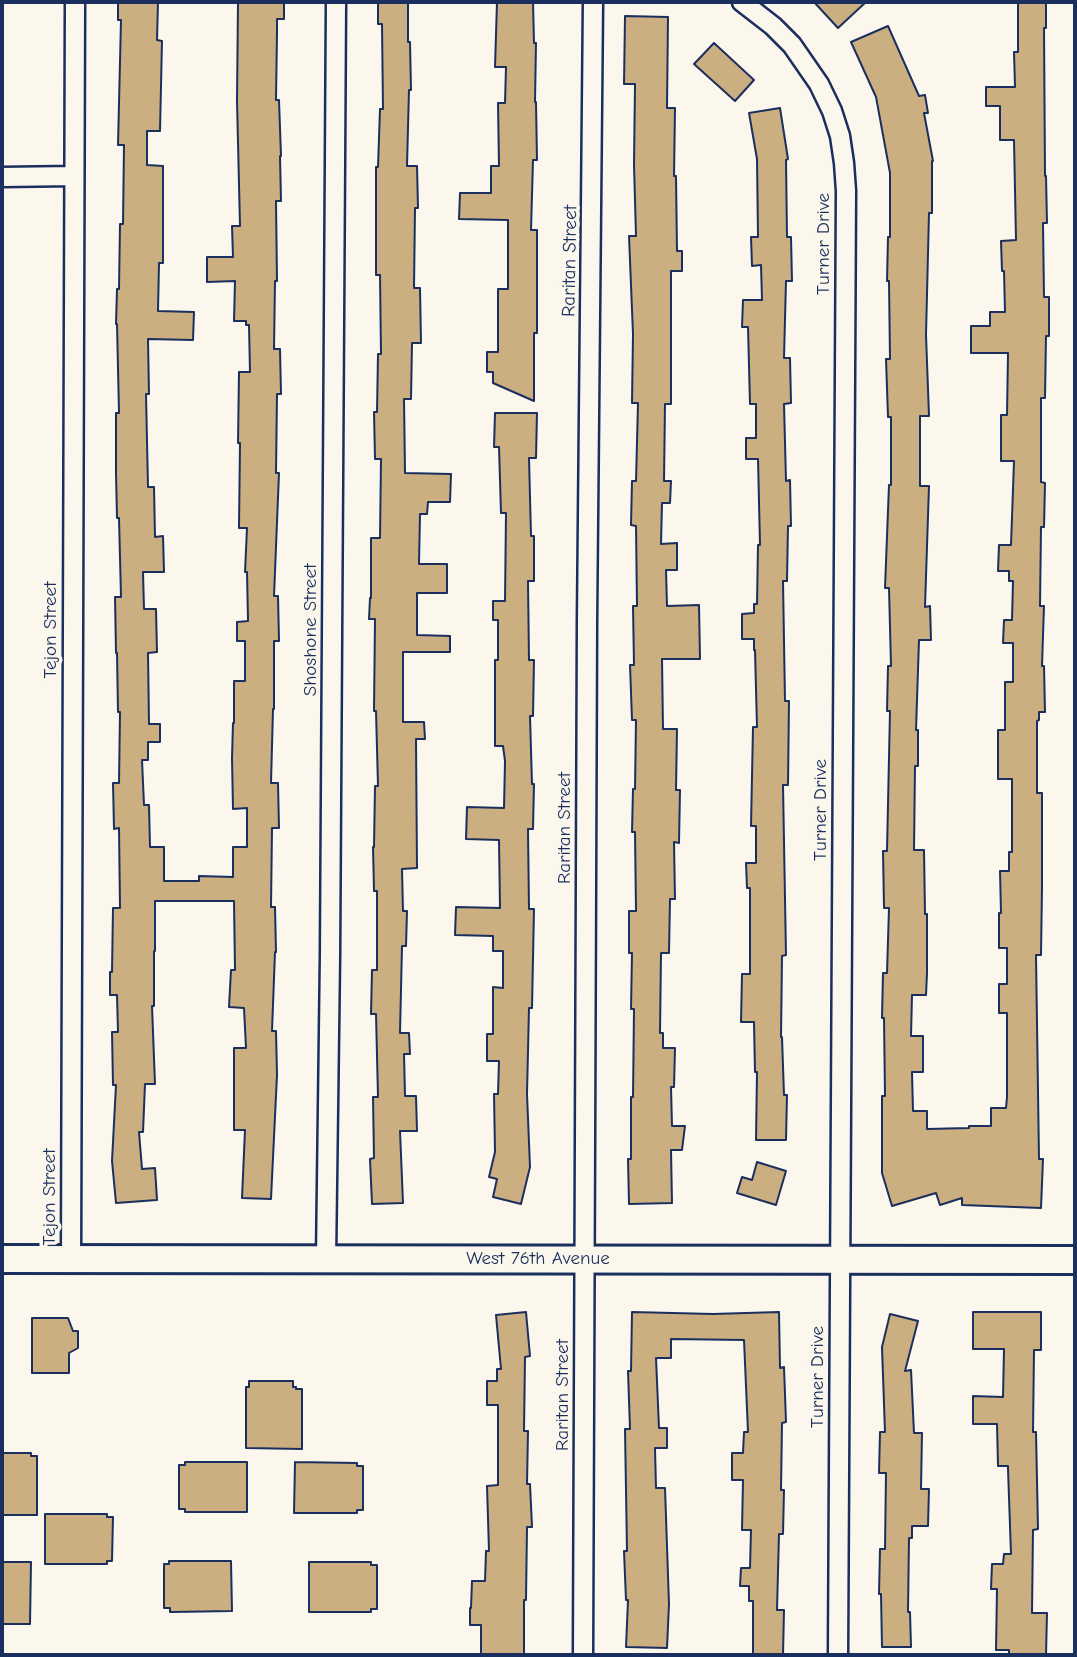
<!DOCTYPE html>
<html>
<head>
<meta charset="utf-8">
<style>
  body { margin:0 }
  #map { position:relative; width:1077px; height:1657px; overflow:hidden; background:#fbf7ec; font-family:"Comic Neue",sans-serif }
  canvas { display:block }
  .frame { position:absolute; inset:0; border:4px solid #1b2f5e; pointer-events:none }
</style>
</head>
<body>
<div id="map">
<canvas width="1077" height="1657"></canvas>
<div class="frame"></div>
</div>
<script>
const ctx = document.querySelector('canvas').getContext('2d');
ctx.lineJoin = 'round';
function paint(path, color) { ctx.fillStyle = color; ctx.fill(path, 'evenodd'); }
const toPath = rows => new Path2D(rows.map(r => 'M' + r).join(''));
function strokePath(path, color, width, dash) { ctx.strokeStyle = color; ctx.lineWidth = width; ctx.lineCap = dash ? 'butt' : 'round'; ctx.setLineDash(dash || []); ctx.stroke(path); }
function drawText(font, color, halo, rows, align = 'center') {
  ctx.font = font + ' "Comic Neue",sans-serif'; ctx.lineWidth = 7; ctx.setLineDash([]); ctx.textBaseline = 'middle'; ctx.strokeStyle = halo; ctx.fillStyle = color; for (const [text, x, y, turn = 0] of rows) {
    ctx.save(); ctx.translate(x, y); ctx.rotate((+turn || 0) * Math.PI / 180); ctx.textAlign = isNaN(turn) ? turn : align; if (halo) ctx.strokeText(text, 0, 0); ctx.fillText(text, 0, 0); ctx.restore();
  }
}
const building = toPath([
  [118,2,158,2,157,40,162,41,160,131,147,131,147,165,163,166,163,263,159,263,158,311,194,312,193,340,148,339,149,394,146,394,148,487,154,487,155,537,163,536,164,572,143,572,144,609,156,609,157,652,148,653,149,724,160,724,160,742,148,742,148,760,142,760,144,805,149,805,150,847,164,847,164,881,199,881,199,876,233,877,233,847,247,847,247,808,233,809,232,758,233,723,234,723,234,681,245,681,245,641,237,641,237,622,248,621,247,572,245,572,247,528,239,528,240,443,238,443,239,372,250,372,249,325,246,325,246,321,234,321,235,281,207,282,207,257,233,257,232,226,240,226,237,101,238,2,284,2,284,19,277,19,277,32,276,100,279,100,281,156,280,156,281,201,276,201,277,281,275,281,274,349,280,349,281,394,277,394,276,473,279,473,274,596,278,596,279,641,274,641,274,709,273,709,271,783,278,783,279,828,272,828,271,907,275,907,276,952,275,952,272,1031,276,1031,277,1075,271,1199,242,1198,245,1130,234,1130,234,1048,246,1048,244,1008,229,1007,231,970,235,970,234,901,155,901,155,951,154,951,154,1006,152,1006,155,1084,145,1084,143,1132,139,1132,142,1169,155,1168,157,1200,116,1203,112,1161,116,1085,113,1085,112,1032,118,1032,117,995,110,995,110,972,112,972,113,908,120,908,119,828,114,829,113,783,119,783,120,712,118,712,117,653,116,653,115,597,121,597,119,518,117,518,116,473,116,413,119,413,117,324,116,324,117,289,119,289,120,224,123,224,124,145,118,145,121,20,118,20,118,2],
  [378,2,408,2,408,42,410,42,411,90,409,90,407,166,417,166,418,208,415,208,414,288,420,288,421,343,412,343,411,399,404,399,405,473,451,474,450,502,428,502,427,514,420,514,419,564,447,564,447,593,417,593,417,635,450,636,450,652,403,652,403,722,424,722,425,739,416,739,417,868,402,869,403,911,407,911,406,946,402,946,400,1033,409,1033,410,1054,404,1054,405,1096,416,1096,417,1131,400,1131,403,1203,372,1204,370,1159,374,1158,373,1097,378,1097,376,1014,371,1014,372,970,377,970,377,891,374,891,373,847,374,847,375,786,378,786,376,711,374,711,375,619,369,619,370,598,371,598,371,538,380,538,381,459,375,459,374,412,377,412,378,354,381,354,380,275,376,275,376,167,378,167,380,109,383,109,382,24,378,24,378,2],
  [497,2,533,2,534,43,536,43,535,102,536,102,537,160,533,160,531,230,537,230,537,333,534,333,534,401,493,383,493,372,487,372,487,352,498,352,498,289,508,289,508,220,459,219,460,193,491,193,491,166,499,166,498,103,505,103,506,67,495,67,497,2],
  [814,2,866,2,838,28,814,2],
  [1018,2,1046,2,1046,28,1044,28,1045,176,1046,176,1047,223,1043,223,1044,297,1049,297,1049,336,1046,336,1045,398,1041,398,1041,482,1045,483,1044,527,1041,527,1040,606,1044,606,1042,666,1044,666,1045,712,1039,712,1039,720,1037,721,1037,793,1042,793,1042,888,1041,955,1036,955,1039,1159,1043,1159,1041,1208,962,1205,962,1198,940,1205,936,1193,892,1206,882,1173,882,1096,885,1096,884,1018,882,1018,883,973,887,973,889,908,884,908,883,851,887,851,890,711,887,711,888,666,891,666,889,588,885,588,889,485,891,485,891,417,888,417,886,359,890,359,889,281,887,281,888,237,890,237,890,173,876,97,851,42,888,26,919,96,925,95,928,113,924,113,933,161,932,161,932,213,929,213,926,335,929,416,920,416,920,486,929,486,925,607,930,606,931,640,919,640,916,730,918,730,918,766,915,766,914,850,924,850,925,914,927,914,927,973,926,995,912,995,911,1036,923,1036,923,1072,912,1072,913,1111,927,1111,927,1129,969,1128,969,1126,991,1126,991,1108,1006,1108,1007,1097,1007,1013,999,1013,999,984,1007,984,1007,948,999,948,999,913,1001,913,1000,871,1009,871,1009,852,1012,852,1012,779,998,779,998,730,1005,730,1005,682,1013,682,1013,643,1003,643,1004,620,1012,620,1013,581,1009,581,1009,571,998,571,999,545,1011,545,1014,461,1001,461,1001,415,1007,415,1008,353,971,353,971,326,990,326,990,312,1005,312,1004,271,1002,271,1001,241,1016,240,1014,140,1000,140,1000,106,986,106,986,87,1015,87,1014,52,1018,52,1018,2],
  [625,16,668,17,667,108,675,108,674,176,676,176,677,251,682,251,682,271,671,271,671,404,665,404,664,481,671,481,670,503,662,503,661,544,677,543,677,570,666,570,667,606,699,605,700,659,662,659,663,729,677,729,676,790,680,790,679,843,674,842,675,899,670,899,669,953,661,953,660,1033,663,1033,663,1048,675,1048,674,1087,671,1087,672,1126,685,1126,682,1150,671,1150,672,1203,629,1204,628,1159,631,1159,631,1097,633,1097,634,1009,631,1009,632,953,629,953,629,911,636,911,635,832,632,832,633,789,635,789,636,720,632,720,630,665,634,665,633,606,637,606,636,526,631,525,632,481,636,481,638,403,632,403,633,334,629,236,636,236,634,165,635,84,624,84,625,16],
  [714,43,754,80,735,101,694,64,714,43],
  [780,108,788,159,786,160,787,237,791,237,792,281,786,281,784,358,790,358,791,403,784,404,786,481,790,480,791,526,788,526,787,581,783,581,785,701,789,701,788,785,783,785,786,955,782,956,781,1037,782,1037,784,1095,787,1095,786,1140,756,1140,757,1072,755,1072,754,1022,741,1022,742,974,750,974,750,888,747,888,746,863,756,863,756,826,751,826,753,727,757,727,755,650,754,650,754,639,742,639,742,614,754,613,754,604,757,604,758,545,760,545,758,459,746,459,746,438,756,438,756,404,750,404,748,327,742,327,743,300,762,300,761,265,752,266,751,237,758,237,757,159,749,113,780,108],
  [495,413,537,413,536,458,529,458,531,536,534,536,534,581,528,581,529,660,534,660,533,716,530,716,532,784,534,784,533,829,528,829,529,909,534,909,532,1008,529,1008,527,1094,530,1167,521,1204,493,1197,497,1179,489,1177,495,1152,494,1094,498,1094,499,1061,487,1061,487,1034,493,1034,493,987,503,988,503,951,493,951,493,936,455,935,456,907,500,908,499,840,466,839,467,807,504,808,505,761,503,746,495,746,495,660,498,660,498,620,493,620,493,601,505,601,506,513,501,513,499,447,494,447,495,413],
  [757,1162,786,1171,776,1205,737,1193,742,1177,752,1180,757,1162],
  [526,1312,530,1356,525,1357,524,1431,528,1431,527,1484,530,1484,532,1527,527,1527,526,1600,524,1600,524,1655,481,1655,481,1625,470,1625,470,1608,471,1608,472,1581,485,1581,486,1551,489,1551,487,1486,498,1485,498,1405,487,1405,487,1381,497,1381,497,1369,501,1369,496,1315,526,1312],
  [632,1312,713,1314,779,1312,780,1368,784,1367,786,1422,782,1423,781,1490,784,1490,783,1534,779,1534,777,1610,784,1610,783,1655,753,1655,753,1601,749,1601,749,1586,740,1586,741,1568,750,1568,751,1530,742,1530,743,1480,732,1480,732,1453,743,1453,744,1432,748,1432,744,1340,671,1339,671,1358,656,1358,659,1428,667,1428,667,1448,655,1448,656,1488,665,1488,669,1604,667,1648,626,1647,628,1600,626,1600,624,1551,627,1551,625,1429,630,1429,628,1371,631,1371,632,1312],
  [973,1312,1041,1312,1041,1350,1034,1350,1033,1432,1036,1432,1038,1529,1033,1530,1032,1613,1047,1613,1046,1655,1009,1655,1009,1650,996,1650,997,1589,991,1589,992,1564,1003,1564,1004,1554,1011,1554,1008,1469,1008,1466,998,1466,997,1424,973,1424,973,1396,1003,1397,1004,1349,973,1349,973,1312],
  [890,1314,918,1321,905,1371,911,1370,914,1433,922,1433,921,1489,929,1489,928,1526,912,1526,912,1538,909,1538,908,1612,910,1612,911,1647,882,1647,881,1594,879,1594,880,1549,885,1549,886,1473,879,1473,880,1432,885,1432,882,1347,890,1314],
  [32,1318,68,1318,73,1331,78,1331,78,1348,69,1353,69,1373,32,1373,32,1318],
  [249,1381,293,1381,293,1387,296,1387,296,1389,302,1389,302,1449,246,1448,246,1387,249,1387,249,1381],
  [2,1453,31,1453,31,1456,37,1456,37,1515,2,1515,2,1453],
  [185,1462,247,1462,247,1512,185,1512,185,1509,179,1509,179,1465,185,1465,185,1462],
  [295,1462,357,1463,357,1466,363,1466,363,1510,357,1510,357,1513,294,1513,295,1462],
  [45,1514,107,1514,107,1517,113,1517,112,1561,107,1561,107,1564,45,1564,45,1514],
  [169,1561,231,1561,232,1611,172,1612,170,1612,170,1608,164,1608,164,1564,169,1564,169,1561],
  [2,1562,31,1562,30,1624,2,1624,2,1562],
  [309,1562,371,1562,371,1565,377,1565,377,1609,371,1609,371,1612,309,1612,309,1562]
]);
paint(building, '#ccaf81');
strokePath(building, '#1b2f5e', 2);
const street = toPath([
  [742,2,773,26,792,45,819,84,832,111,840,136,844,163,846,191,838,1655],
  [2,177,73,176],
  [71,1258,75,2],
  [326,1259,330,956,336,2],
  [583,1655,587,622,593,2]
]);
const secondary = toPath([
  [2,1259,1075,1260]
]);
strokePath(street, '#1b2f5e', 23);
strokePath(secondary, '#1b2f5e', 32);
strokePath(street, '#fbf7ec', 18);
strokePath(secondary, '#fbf7ec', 26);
drawText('19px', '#1b2f5e', '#fbf7ec', [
  ["Turner Drive",824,244,-90],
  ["Raritan Street",570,261,-89],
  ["Tejon Street",51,630,-90],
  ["Shoshone Street",311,630,-90],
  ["Turner Drive",821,810,-90],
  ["Raritan Street",565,828,-90],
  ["Tejon Street",50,1197,-90],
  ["West 76th Avenue",538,1259],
  ["Turner Drive",818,1377,-90],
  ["Raritan Street",563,1395,-90]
]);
</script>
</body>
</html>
